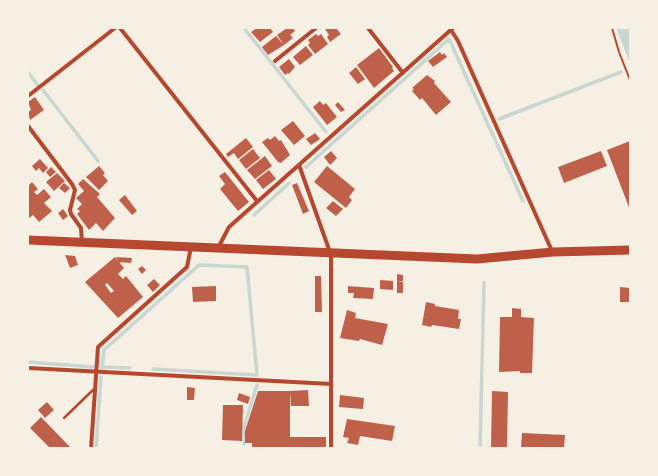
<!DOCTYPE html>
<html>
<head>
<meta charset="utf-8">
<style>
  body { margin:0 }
  #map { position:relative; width:658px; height:476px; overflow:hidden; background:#f6efe4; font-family:Bitter,serif }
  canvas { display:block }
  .frame { position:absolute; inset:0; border:29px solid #f6efe4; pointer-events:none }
</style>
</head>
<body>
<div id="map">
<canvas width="658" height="476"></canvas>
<div class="frame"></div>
</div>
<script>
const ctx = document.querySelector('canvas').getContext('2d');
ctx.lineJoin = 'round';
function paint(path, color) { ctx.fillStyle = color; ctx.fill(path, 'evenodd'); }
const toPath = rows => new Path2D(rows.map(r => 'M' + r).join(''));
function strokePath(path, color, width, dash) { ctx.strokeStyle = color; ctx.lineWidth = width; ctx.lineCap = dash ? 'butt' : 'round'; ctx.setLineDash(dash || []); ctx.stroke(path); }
paint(toPath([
  [616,28,630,28,630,63]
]), '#c9d6d2');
strokePath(toPath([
  [244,28,326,132],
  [28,72,37,84],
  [43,90,98,161],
  [499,119,621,72],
  [306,167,449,39,523,201],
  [254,215,289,183],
  [28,362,93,367],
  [102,367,130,368],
  [102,369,104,350,199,265,247,267,257,375,153,369],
  [244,444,244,427,257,385],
  [96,448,101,377],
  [480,448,484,283]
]), '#c9d6d2', 3.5);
paint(toPath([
  [257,28,270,28,273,32,260,42,251,32],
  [287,28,293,28,295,31,290,35,293,38,284,45,277,35],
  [327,28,336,28,341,34,330,42,327,37,329,35,325,29],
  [316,34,318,36,321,34,328,44,315,54,308,45,310,43,308,40],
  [276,36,284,45,268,55,262,47],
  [306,46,313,55,300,65,293,57],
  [379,48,393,67,392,68,394,71,374,88,357,65],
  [440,52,442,55,444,53,447,57,433,67,428,61],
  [289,59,295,67,289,74,288,73,285,75,279,67],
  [356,67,365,79,358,84,349,73],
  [427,75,435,81,434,83,451,102,436,115,422,98,420,100,412,91,414,89,412,88],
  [35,97,44,110,30,120,28,112,31,110,28,102],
  [320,101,323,105,326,103,337,117,327,125,313,107],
  [338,102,345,110,341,112,335,105],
  [293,121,305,136,294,145,281,130],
  [315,133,320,139,311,145,306,139],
  [275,136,279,141,281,140,290,155,281,163,278,162,262,142,268,138,270,140],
  [246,138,253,147,238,159,234,153,228,157,226,154],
  [630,141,630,210,607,150],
  [253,149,260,158,246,169,239,160],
  [331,151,337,158,330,165,324,157],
  [601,151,607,166,564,183,558,167],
  [265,156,272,166,255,179,247,170],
  [40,159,48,168,43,173,39,168,36,171,32,166],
  [99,166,105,173,103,175,108,181,99,190,86,177],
  [327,166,355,189,349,197,352,200,346,208,314,182],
  [51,167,56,172,50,177,46,172],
  [269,170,276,179,263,189,256,180],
  [225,172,249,202,238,211,220,189,225,184,219,176],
  [57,173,65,181,54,191,46,182],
  [83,179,100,194,97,197,115,218,103,231,96,223,89,230,77,214,80,211,77,209,82,204,76,198,84,191,78,184],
  [32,182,38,189,34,192,37,195,44,189,51,197,44,203,52,211,39,222,33,215,28,219,28,186],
  [64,183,70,188,65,193,59,188],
  [297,183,309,211,303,214,292,185],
  [125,195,137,211,132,215,119,200],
  [333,201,343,209,336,216,326,208],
  [63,209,68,216,63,220,58,213],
  [65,255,75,256,78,265,70,268],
  [115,257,124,268,118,274,123,279,126,276,143,297,118,318,85,282],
  [107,283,114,291,111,293,105,285],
  [116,257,132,258,131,263,119,262],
  [142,266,146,270,142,274,138,269],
  [397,274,403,275,403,281,397,281],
  [315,276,321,276,322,312,315,312],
  [154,279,160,285,153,292,147,285],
  [380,280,393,281,393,290,380,289],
  [397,281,403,282,403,293,397,293],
  [216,286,216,301,193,302,192,287],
  [348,286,374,288,373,299,353,298,354,293,348,293],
  [620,287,630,288,630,302,620,302],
  [426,302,435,304,435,306,459,310,458,319,461,319,459,329,432,325,431,327,422,325],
  [512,308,521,309,521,317,534,318,532,373,520,373,520,371,499,372,500,317,512,317],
  [347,310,356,313,355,318,388,324,382,345,360,339,359,341,340,338],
  [187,387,195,388,194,400,187,400],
  [308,390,309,406,291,406,290,391],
  [258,391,290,391,290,437,326,437,326,448,252,448,252,443,245,443,245,431],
  [492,391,508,392,507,448,491,448],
  [239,393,250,397,248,404,237,400],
  [340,395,364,398,363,409,339,407],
  [47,402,54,410,45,418,38,410],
  [223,405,243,405,242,441,222,440],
  [41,417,70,447,69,448,50,448,30,428],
  [347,419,395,426,392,441,360,436,358,445,347,443,349,438,343,437],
  [522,433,565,435,564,448,521,448]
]), '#bf614a');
strokePath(toPath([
  [612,28,619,52,630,80]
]), '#b5482f', 2);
strokePath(toPath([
  [64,418,94,389]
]), '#b5482f', 2.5);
strokePath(toPath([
  [120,28,257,201],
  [368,28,403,73],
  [451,30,458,41,552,251],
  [275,61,316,28],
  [28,96,115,28],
  [28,126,72,184,75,190,70,210,71,214,81,228,82,242],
  [299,165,331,255,331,448],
  [218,248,229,227,453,28],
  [28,368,331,384],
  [91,448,98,347,187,267,191,247]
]), '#b5482f', 4);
strokePath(toPath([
  [28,240,477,259,553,252,630,250]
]), '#b5482f', 9);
</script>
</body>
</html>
